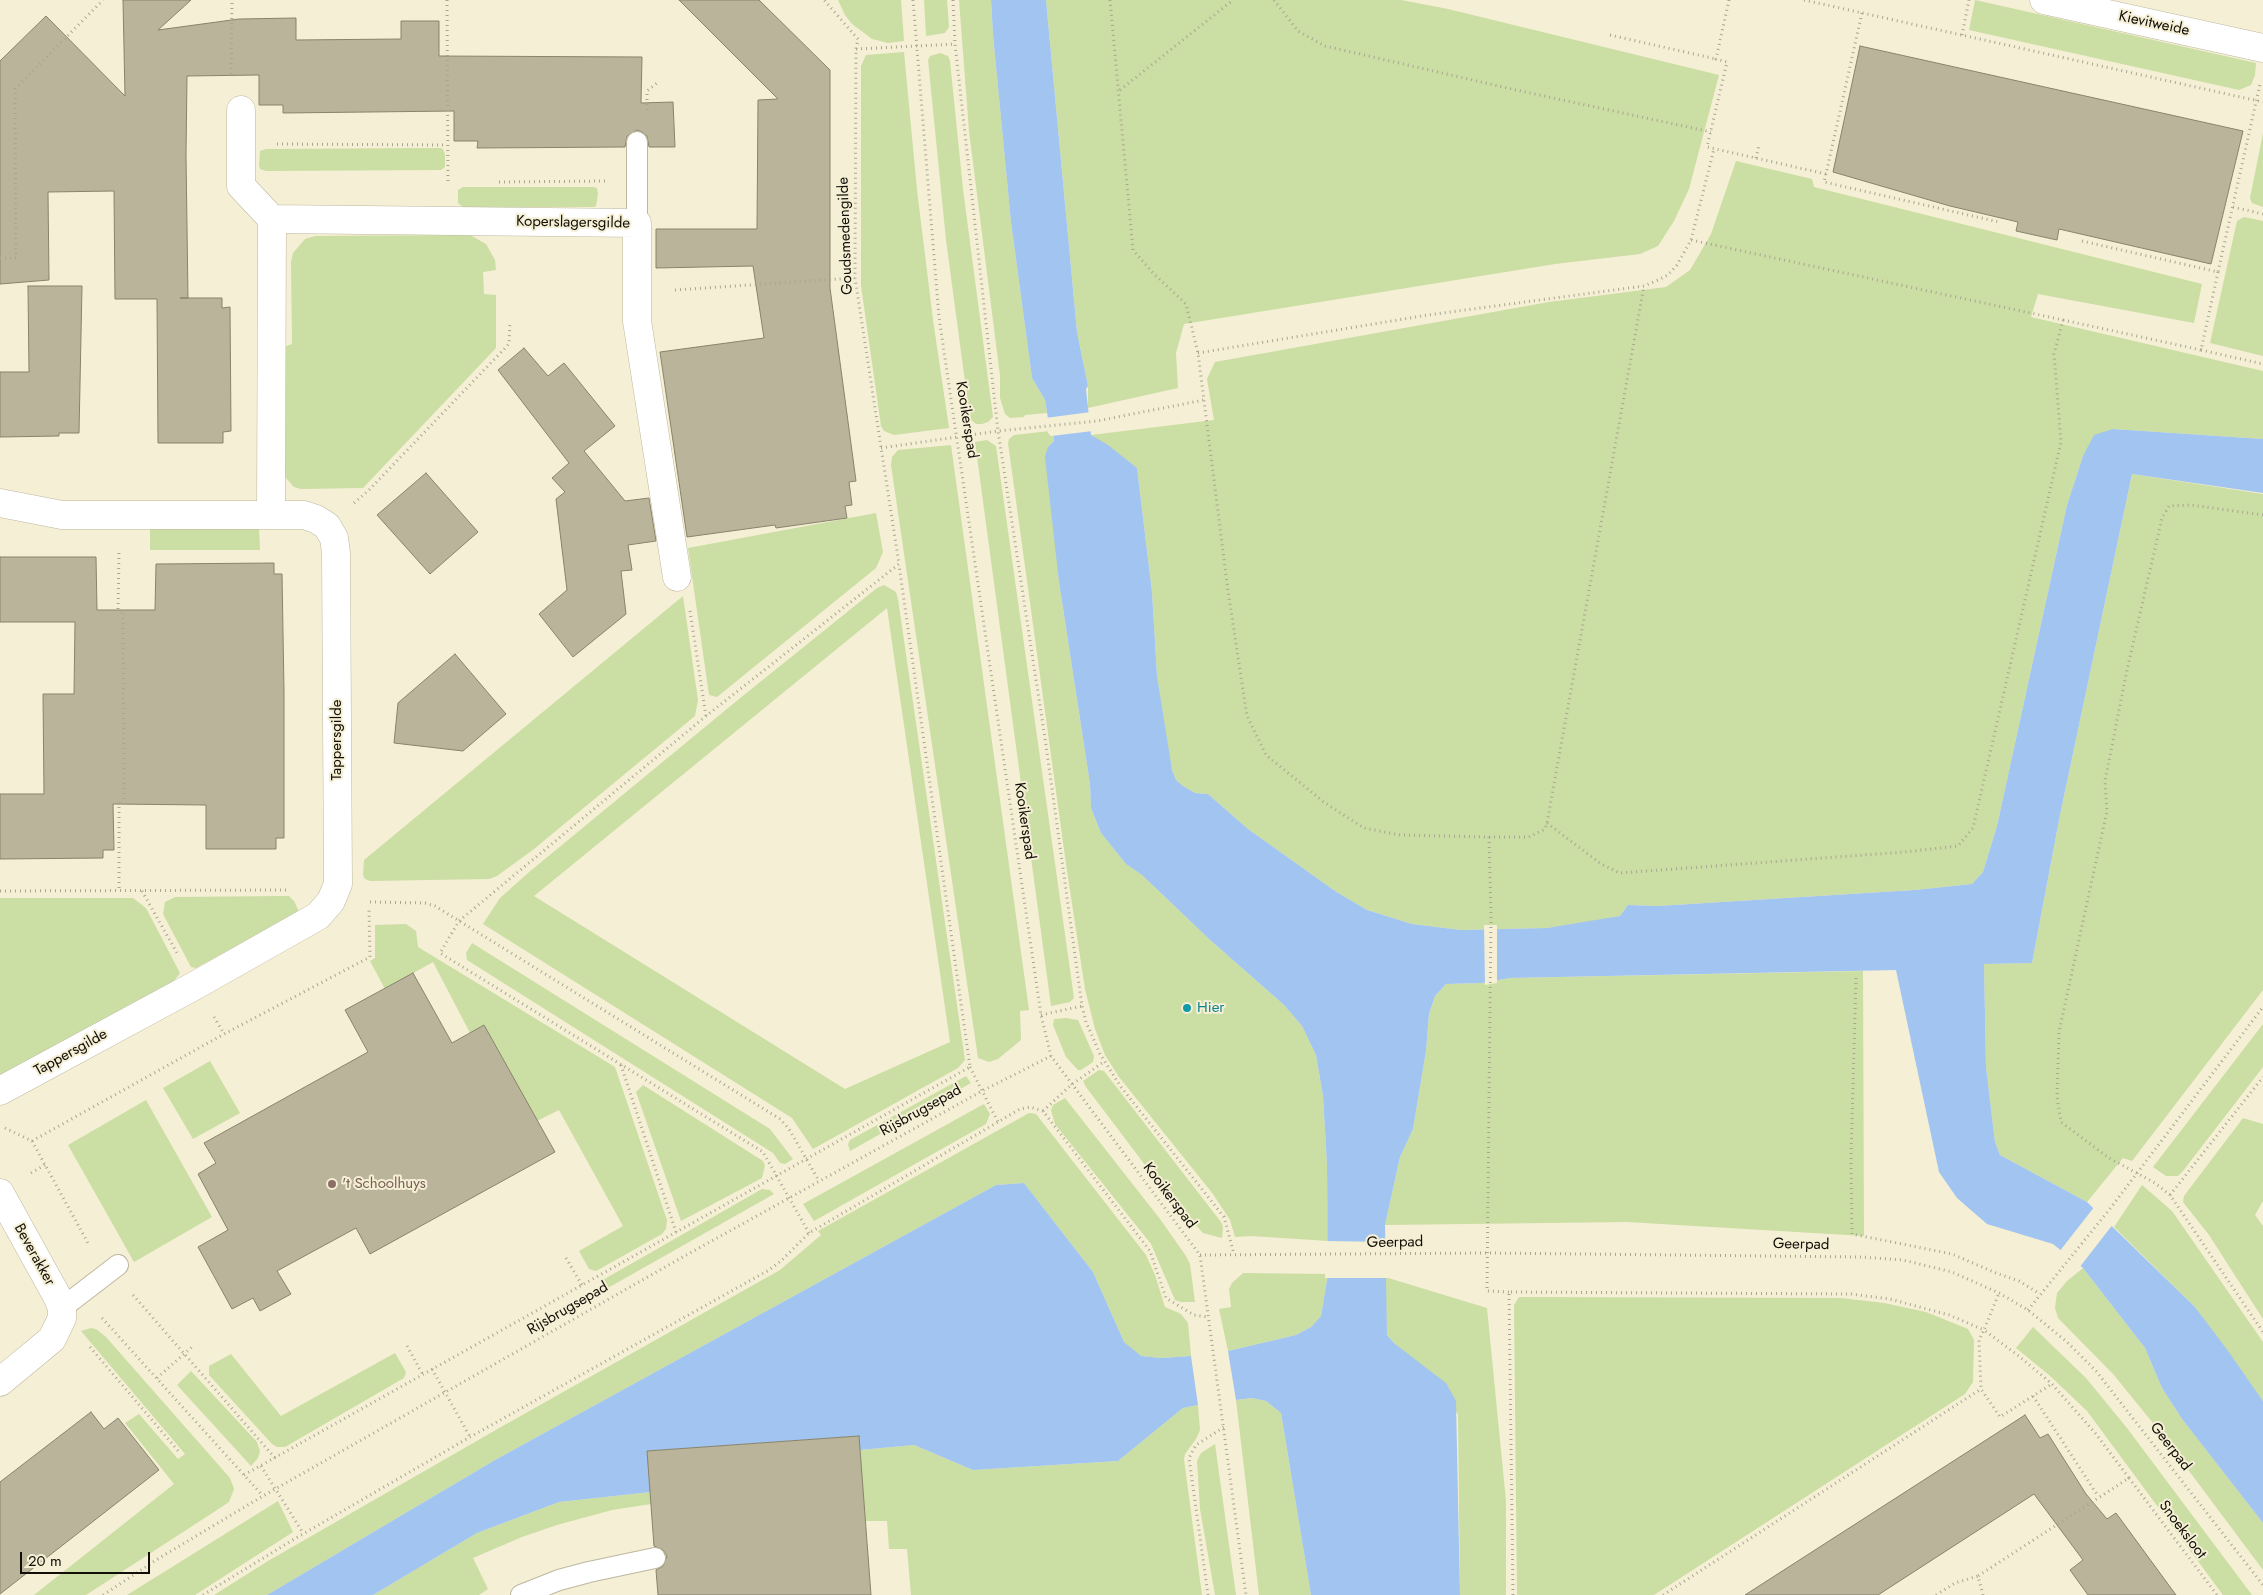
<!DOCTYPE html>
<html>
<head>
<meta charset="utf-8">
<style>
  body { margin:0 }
  #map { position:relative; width:2263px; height:1595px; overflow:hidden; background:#f5efd5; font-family:Jost,sans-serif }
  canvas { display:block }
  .scale { position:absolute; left:20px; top:1552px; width:130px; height:22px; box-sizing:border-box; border:2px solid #100e06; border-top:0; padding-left:6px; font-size:15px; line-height:18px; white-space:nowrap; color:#100e06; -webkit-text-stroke:4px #f5efd5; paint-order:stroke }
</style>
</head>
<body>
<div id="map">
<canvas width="2263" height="1595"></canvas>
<div class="scale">20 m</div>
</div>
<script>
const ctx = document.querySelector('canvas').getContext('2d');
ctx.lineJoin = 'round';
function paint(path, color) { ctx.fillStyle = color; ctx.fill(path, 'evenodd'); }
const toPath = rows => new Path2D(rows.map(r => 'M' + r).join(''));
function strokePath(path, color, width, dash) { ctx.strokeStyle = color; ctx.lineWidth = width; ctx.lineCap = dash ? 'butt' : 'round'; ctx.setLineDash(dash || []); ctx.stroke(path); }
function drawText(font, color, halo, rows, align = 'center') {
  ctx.font = font + ' Jost,sans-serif'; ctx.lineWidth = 4; ctx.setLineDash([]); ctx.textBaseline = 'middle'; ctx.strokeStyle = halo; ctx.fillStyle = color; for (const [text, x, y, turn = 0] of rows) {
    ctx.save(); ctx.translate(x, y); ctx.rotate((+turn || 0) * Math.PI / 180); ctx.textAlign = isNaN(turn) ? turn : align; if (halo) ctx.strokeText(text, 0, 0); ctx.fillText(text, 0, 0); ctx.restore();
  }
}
paint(toPath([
  [838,0,901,0,904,41,888,43,872,39,852,24,845,15],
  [924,0,947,0,949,27,945,33,926,36],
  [959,0,991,0,993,35,1011,222,1032,378,1045,400,1047,413,1025,415,1024,417,1010,418,1005,414,1000,398,1000,376,969,131],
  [1046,0,1401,0,1448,9,1719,75,1689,189,1674,221,1658,246,1640,254,1555,264,1184,324,1176,353,1178,388,1088,408,1088,386,1077,332],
  [1975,0,2256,63,2255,75,2251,85,2239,90,1969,30],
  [904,52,917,190,933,320,949,428,894,435,884,431,881,426,861,286,861,66,866,55],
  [940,53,948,56,950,61,963,189,993,417,988,422,982,424,976,424,970,419,946,240,928,60,930,56],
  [2263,133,2263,207,2252,203,2250,198],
  [440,148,443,149,445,155,445,167,441,170,266,171,260,169,259,165,260,151,266,149],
  [1736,161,1812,179,1814,187,2202,284,2194,323,2038,294,2031,317,2263,371,2263,439,2113,429,2083,456,2067,505,1997,826,1983,872,1972,884,1915,890,1658,906,1628,905,1620,916,1595,921,1547,928,1461,930,1412,924,1367,910,1335,891,1248,829,1208,794,1195,793,1183,786,1176,780,1172,770,1167,750,1157,676,1152,592,1137,468,1091,435,1214,420,1207,379,1215,362,1549,302,1666,287,1690,270,1711,234],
  [463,187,593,187,597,188,598,194,596,206,594,207,463,207,458,203,458,190],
  [2244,217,2263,221,2263,356,2210,343,2237,221],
  [470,235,486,244,495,260,496,270,483,272,484,294,496,295,496,348,363,488,301,489,294,487,285,477,284,470,284,347,292,344,291,262,293,253,305,239,315,236],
  [1050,431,1054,436,1054,441,1048,447,1059,582,1090,784,1091,808,1101,833,1126,864,1142,875,1209,939,1284,1005,1302,1026,1316,1055,1323,1096,1327,1165,1328,1241,1251,1236,1235,1237,1230,1220,1213,1194,1119,1077,1105,1055,1095,1029,1085,989,1066,864,1008,443,1009,439,1014,435],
  [987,440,996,446,1074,998,1070,1002,1051,1006,975,442],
  [951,445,1029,1010,1020,1011,1021,1040,998,1059,989,1062,978,1058,891,465,892,457,898,450],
  [2132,474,2263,494,2263,990,2132,1161,2123,1158,2087,1202,2000,1155,1995,1142,1986,1067,1984,964,2032,963,2060,815],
  [876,513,883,552,876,568,717,697,709,695,688,548],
  [259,528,260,550,150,550,150,529],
  [884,585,896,592,898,599,965,1060,958,1068,813,1149,792,1118,483,924,500,898,528,873,739,699,877,588],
  [887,608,950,1042,845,1089,534,896],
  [683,596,698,700,695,716,534,849,497,876,489,879,370,881,365,879,363,875,364,860],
  [285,896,289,896,294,901,299,912,196,968,191,967,163,914,165,902,175,897],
  [0,898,133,898,146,908,180,973,174,981,0,1077],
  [406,924,416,931,418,947,615,1067,667,1220,666,1229,662,1234,596,1271,589,1269,579,1251,623,1226,559,1110,537,1121,484,1025,470,1033,433,962,385,989,370,961,375,958,375,925],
  [472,943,770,1129,793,1159,785,1164,780,1163,773,1153,467,960,466,953],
  [1863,971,1864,1236,1627,1222,1385,1225,1400,1157,1413,1129,1426,1051,1429,1014,1435,996,1446,984,1482,983,1510,978],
  [1066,1018,1078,1020,1094,1056,1093,1062,1081,1070,1078,1070,1066,1057,1053,1025,1054,1019],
  [2263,1024,2263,1067,2183,1171,2178,1176,2166,1176,2153,1167],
  [210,1061,240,1113,193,1139,163,1088],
  [1099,1070,1104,1071,1221,1222,1223,1227,1222,1238,1203,1233,1193,1222,1145,1165,1086,1087,1083,1081],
  [966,1076,971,1083,850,1151,848,1144,850,1140],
  [643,1085,763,1161,765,1166,762,1178,681,1221,636,1092],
  [1065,1098,1160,1219,1186,1256,1190,1264,1195,1302,1181,1302,1175,1300,1151,1244,1055,1124,1051,1110,1053,1105],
  [146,1100,212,1217,134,1262,68,1145],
  [984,1104,990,1114,986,1124,814,1221,803,1204],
  [1029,1113,1036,1114,1146,1255,1155,1275,1165,1307,1181,1314,1188,1323,1191,1356,1161,1358,1141,1356,1132,1350,1124,1342,1093,1272,1024,1183,996,1185,495,1460,267,1595,214,1595,268,1561,501,1427,780,1270,821,1235,818,1231],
  [2243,1118,2263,1124,2263,1201,2255,1215,2263,1226,2263,1319,2209,1235,2183,1202,2184,1196],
  [2142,1185,2172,1211,2263,1342,2263,1401,2195,1307,2114,1227],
  [762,1189,770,1190,774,1194,606,1289,601,1281],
  [2083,1268,2145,1348,2162,1388,2182,1419,2263,1523,2263,1570,2157,1428,2113,1374,2058,1318,2055,1308,2057,1293,2067,1281],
  [1243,1273,1328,1274,1321,1316,1311,1327,1296,1335,1228,1351,1219,1309,1231,1307,1229,1289,1232,1283],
  [1385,1277,1487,1308,1506,1501,1506,1595,1460,1595,1458,1414,1387,1335],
  [1519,1297,1841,1298,1884,1303,1926,1312,1968,1329,1974,1340,1973,1382,1965,1394,1654,1595,1517,1595,1514,1305],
  [2033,1327,2086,1378,2127,1428,2252,1595,2223,1595,2087,1411,2049,1375,2016,1348],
  [91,1328,96,1329,106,1337,230,1478,234,1489,229,1502,220,1508,86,1595,34,1595,174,1484,125,1423,139,1414,178,1459,185,1454,81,1331],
  [395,1353,406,1372,404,1378,285,1447,277,1447,272,1444,209,1375,209,1366,231,1354,281,1416],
  [191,1371,257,1442,260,1451,258,1458,251,1466,177,1385],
  [1252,1398,1266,1401,1281,1413,1311,1595,1259,1595,1236,1400],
  [1198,1405,1200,1430,1196,1439,1185,1454,1184,1459,1202,1595,911,1595,907,1549,889,1549,887,1521,865,1521,860,1450,914,1445,973,1470,1118,1461,1183,1408],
  [1215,1444,1236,1595,1215,1595,1200,1509,1197,1461,1201,1453],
  [651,1492,651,1504,612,1510,557,1525,522,1537,473,1558,488,1589,479,1595,373,1595,477,1533,559,1502],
  [278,1501,293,1532,195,1595,127,1595]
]), '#cbdea3');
paint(toPath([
  [991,0,1046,0,1077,332,1088,386,1086,389,1091,435,1108,445,1137,468,1152,592,1157,676,1172,770,1176,780,1183,786,1195,793,1208,794,1248,829,1335,891,1367,910,1412,924,1461,930,1547,928,1620,916,1628,905,1658,906,1915,890,1972,884,1983,872,1997,826,2067,505,2083,456,2094,435,2113,429,2263,439,2263,493,2132,474,2060,815,2032,963,1984,964,1986,1067,1995,1142,2000,1155,2087,1202,2195,1307,2228,1351,2263,1401,2263,1523,2182,1419,2162,1388,2145,1348,2083,1268,2053,1244,1987,1224,1957,1198,1939,1172,1896,970,1510,978,1482,983,1446,984,1435,996,1429,1014,1426,1051,1413,1129,1400,1157,1385,1225,1387,1335,1395,1344,1446,1383,1456,1401,1460,1595,1311,1595,1281,1413,1266,1401,1252,1398,1236,1400,1228,1351,1296,1335,1311,1327,1321,1316,1328,1274,1327,1165,1323,1096,1316,1055,1302,1026,1284,1005,1209,939,1142,875,1126,864,1101,833,1091,808,1090,784,1059,582,1045,457,1048,447,1054,441,1054,436,1050,431,1045,400,1032,378,1011,222,993,35],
  [1024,1183,1093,1272,1124,1342,1141,1356,1161,1358,1191,1356,1198,1405,1183,1408,1118,1461,973,1470,914,1445,860,1450,858,1436,648,1451,651,1492,559,1502,477,1533,373,1595,267,1595,495,1460,996,1185]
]), '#a1c4f0');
paint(toPath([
  [1091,412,1093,431,1051,436,1048,433,1045,418],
  [1484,925,1497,925,1497,983,1485,985],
  [2095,1206,2114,1223,2079,1268,2059,1252],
  [1326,1241,1388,1242,1388,1278,1325,1278]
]), '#f5efd5');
const building = toPath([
  [123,0,191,0,158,30,239,19,296,18,296,40,401,39,401,21,439,21,439,56,642,57,641,103,673,102,675,147,649,147,647,136,642,132,637,130,627,136,625,147,477,148,478,141,454,141,454,111,283,113,283,105,259,105,259,75,187,76,186,155,188,298,180,298,222,298,222,308,230,307,231,431,223,432,223,443,158,443,157,299,115,299,114,191,48,192,49,280,0,284,0,61,46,16,125,96,123,0],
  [679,0,759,0,830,70,830,288,856,481,849,482,852,505,845,506,847,518,776,528,775,525,687,537,660,352,764,338,753,266,656,268,656,229,757,229,758,100,778,99,679,0],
  [1860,46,2243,131,2211,264,2059,229,2057,240,2016,231,2018,222,1950,206,1833,172,1860,46],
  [28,286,82,286,79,433,59,433,59,436,0,437,0,372,29,372,28,286],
  [524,348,548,376,564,363,615,426,584,451,625,501,649,498,656,541,628,545,632,570,621,571,626,614,573,657,539,614,567,590,556,499,565,492,552,478,569,463,498,370,524,348],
  [426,473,478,532,430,574,377,515,426,473],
  [0,557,96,557,97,610,155,610,156,564,274,563,274,574,282,574,284,691,284,838,276,838,276,849,206,849,206,805,113,804,114,850,103,850,103,858,0,859,0,794,44,794,43,694,74,694,75,622,0,622,0,557],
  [455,654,506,714,463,751,394,743,398,703,455,654],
  [413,973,452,1043,484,1025,555,1152,370,1254,356,1228,277,1271,291,1294,260,1311,253,1298,232,1309,198,1247,228,1230,198,1174,216,1163,204,1143,368,1052,345,1010,413,973],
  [91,1412,104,1429,118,1418,159,1470,0,1594,0,1482,91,1412],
  [2025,1415,2040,1438,2048,1434,2086,1494,2107,1519,2116,1513,2176,1595,2088,1595,2070,1570,2083,1560,2034,1494,1878,1595,1745,1595,2025,1415],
  [859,1436,871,1595,658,1595,656,1570,663,1566,667,1556,663,1550,654,1546,647,1451,859,1436]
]);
paint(building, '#bab49b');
strokePath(building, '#88836b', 1);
const service = toPath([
  [637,223,637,142],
  [62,1308,118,1265],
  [521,1595,559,1580,589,1572,655,1558]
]);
const minor = toPath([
  [2044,0,2263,48],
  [241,110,241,186,272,219,271,515],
  [272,219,637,223,637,321,677,577],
  [0,503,62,515,304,515,316,519,327,526,334,538,336,553,338,884,331,901,318,916,196,985,0,1091],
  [0,1193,58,1298,62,1308,62,1318,52,1339,0,1382]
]);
strokePath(service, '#bdb79e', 22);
strokePath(minor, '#bdb79e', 29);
strokePath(toPath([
  [447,0,448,184],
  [913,0,939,317,1041,1015,1051,1056,1200,1255,1246,1595],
  [953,0,955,44,998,431,1046,745,1082,1006,1086,1022,1100,1054,1121,1087,1224,1217,1234,1254],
  [1110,0,1133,250,1153,273,1186,304,1198,353,1228,591,1247,716,1266,755,1325,803,1364,828,1400,835,1489,837,1491,916,1487,1291,1509,1292],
  [1274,0,1298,31,1325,46,1516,90,1711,132],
  [1729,0,1716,59,1727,62,1707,147,1826,174,1862,13],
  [1804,0,2263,102],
  [1610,35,1716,59],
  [1962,35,1969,0],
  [856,49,955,44],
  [231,74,232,0],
  [1120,90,1233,0],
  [647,110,647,91,657,83],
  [277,144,447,145],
  [1756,158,1759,145],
  [1826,174,1824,182,1999,222],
  [499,182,605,181],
  [2233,207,2263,214],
  [2082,241,2218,272,2260,84],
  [0,258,16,258,15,89,103,0],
  [675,290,855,278],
  [2063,320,2201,350,2218,272],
  [2201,350,2263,364],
  [1198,353,1428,315,1644,286,1656,281,1668,275,1677,265,1691,240,1714,149],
  [881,448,998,431,1097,421,1204,400],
  [354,503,369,490,509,344,510,322],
  [2263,515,2191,505,2169,506,2162,518,2127,670,2105,781,2107,811,2059,1032,2057,1097,2061,1122,2109,1158,2155,1183,2170,1195,2263,1332],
  [119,553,118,611,123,611,124,804,119,803,119,890],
  [690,611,706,716],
  [1547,823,1601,864,1620,873,1904,852,1958,846,1973,828,2061,442,2054,354,2063,320,1691,240],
  [1489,837,1529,837,1545,829,1547,823,1644,286],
  [0,891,286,890],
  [142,891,177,953],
  [370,902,425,903,435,906,780,1119,789,1129,819,1181],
  [1856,978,1851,1156,1852,1234,1952,1254,1996,1273,2019,1281,2040,1294],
  [1041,1015,1082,1006],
  [214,1017,224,1034],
  [621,1065,676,1232],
  [970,1067,998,1122],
  [1043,1111,1071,1085,1105,1061],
  [5,1128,32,1141,224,1034,370,957,369,910],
  [32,1141,89,1245],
  [31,1173,45,1165],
  [2170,1195,2263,1077],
  [809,1233,763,1152,440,953,459,921,706,716,899,564,855,278,856,49,858,39,824,0],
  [1200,1255,1487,1253,1861,1257,1903,1260,1952,1272,1999,1293,2028,1310,2067,1342,2096,1371,2263,1585],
  [566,1258,582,1285],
  [133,1295,275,1458],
  [2028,1310,2109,1210,2263,1007],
  [102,1318,263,1496],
  [407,1346,423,1375],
  [90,1347,180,1453],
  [432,1369,470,1437],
  [157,1378,192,1347],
  [2033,1396,2098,1496],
  [261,1466,303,1533],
  [244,1475,970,1067,899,565],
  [2129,1478,2217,1595],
  [103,1595,161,1557,263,1496,681,1258,982,1091,1051,1056],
  [203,1595,291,1541,470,1437,769,1270,782,1260,809,1233,1020,1109,1030,1107,1043,1111,1150,1251,1166,1298,1194,1315,1208,1317],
  [1208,1595,1189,1458,1196,1445,1224,1427],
  [1513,1595,1509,1292,1851,1294,1890,1299,1949,1315,1984,1330,1999,1293],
  [1663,1595,1981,1389],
  [1936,1595,1955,1583,1978,1576],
  [1983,1595,1978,1576,2129,1478,2096,1434,2052,1384,2020,1357,1984,1330,1979,1340,1981,1389,2000,1417,2052,1384]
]), '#aaa591', 3, [1, 4]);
strokePath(service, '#fff', 20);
strokePath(minor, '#fff', 28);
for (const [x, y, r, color] of [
  [1187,1008,5,"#0f9aa8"],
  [332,1184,5,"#8d6e63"]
]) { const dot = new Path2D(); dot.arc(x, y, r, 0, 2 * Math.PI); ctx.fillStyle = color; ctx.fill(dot); strokePath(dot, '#f5efd5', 2); }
drawText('15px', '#100e06', '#f5efd5', [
  ["Kievitweide",2154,24,12],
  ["Koperslagersgilde",573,223,1],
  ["Goudsmedengilde",846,236,-92],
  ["Kooikerspad",966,420,81],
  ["Tappersgilde",337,740,-90],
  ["Kooikerspad",1024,821,82],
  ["Tappersgilde",71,1053,-29],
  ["Rijsbrugsepad",921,1111,-29],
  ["Kooikerspad",1169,1196,53],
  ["Geerpad",1395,1243,-1],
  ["Geerpad",1801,1245,1],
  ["Beverakker",34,1255,61],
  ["Rijsbrugsepad",568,1309,-30],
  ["Geerpad",2170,1447,52],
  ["Snoeksloot",2182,1530,53]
]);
drawText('15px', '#0d838f', '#f5efd5', [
  ["Hier",1197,1008]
], 'left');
drawText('15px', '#785e54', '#f5efd5', [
  ["'t Schoolhuys",342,1184]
], 'left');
</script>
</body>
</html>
